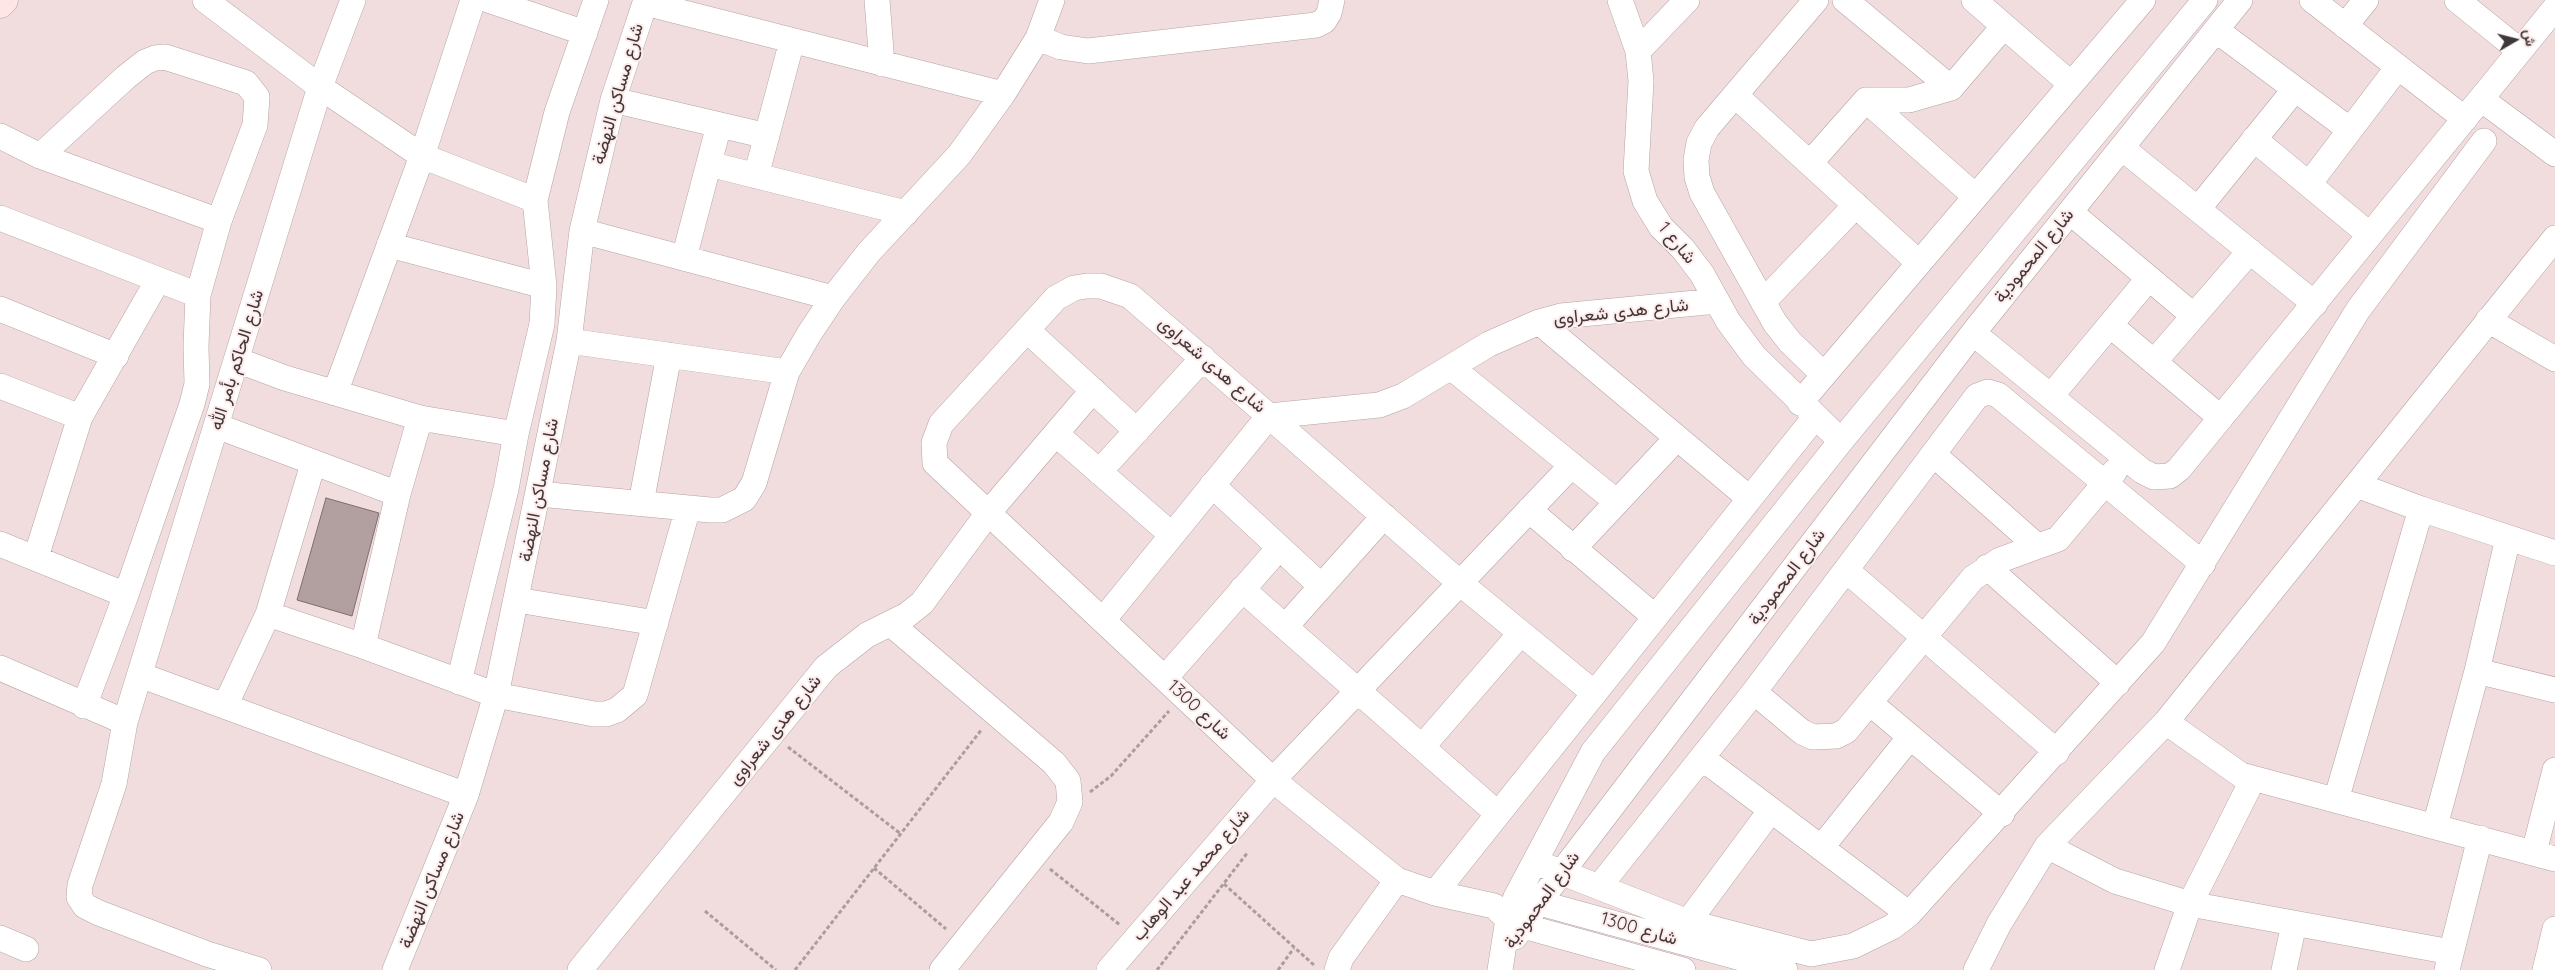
<!DOCTYPE html>
<html>
<head>
<meta charset="utf-8">
<style>
  body { margin:0 }
  #map { position:relative; width:2555px; height:970px; overflow:hidden; background:#f1ddde; font-family:Quicksand,Vazirmatn,sans-serif }
  canvas { display:block }
  .north { position:absolute; left:2490px; top:15px; width:50px; height:50px; -webkit-text-stroke:4px #feebeb; paint-order:stroke; rotate:82deg; font-size:14px; font-weight:700; line-height:20px; text-align:center; color:#403838 }
  .north::after { content:''; display:block; margin:auto; width:18px; height:22px; background:#403838; clip-path:polygon(50% 0,100% 100%,50% 72%,0 100%) }
</style>
</head>
<body>
<div id="map">
<canvas width="2555" height="970"></canvas>
<div class="north">ش</div>
</div>
<script>
const ctx = document.querySelector('canvas').getContext('2d');
ctx.lineJoin = 'round';
function paint(path, color) { ctx.fillStyle = color; ctx.fill(path, 'evenodd'); }
const toPath = rows => new Path2D(rows.map(r => 'M' + r).join(''));
function strokePath(path, color, width, dash) { ctx.strokeStyle = color; ctx.lineWidth = width; ctx.lineCap = dash ? 'butt' : 'round'; ctx.setLineDash(dash || []); ctx.stroke(path); }
function drawText(font, color, halo, rows, align = 'center') {
  ctx.font = font + ' Quicksand,Vazirmatn,sans-serif'; ctx.lineWidth = 4; ctx.setLineDash([]); ctx.textBaseline = 'middle'; ctx.strokeStyle = halo; ctx.fillStyle = color; for (const [text, x, y, turn = 0] of rows) {
    ctx.save(); ctx.translate(x, y); ctx.rotate((+turn || 0) * Math.PI / 180); ctx.textAlign = isNaN(turn) ? turn : align; if (halo) ctx.strokeText(text, 0, 0); ctx.fillText(text, 0, 0); ctx.restore();
  }
}
const building = toPath([
  [326,498,379,513,352,616,297,600,326,498]
]);
paint(building, '#b29f9f');
strokePath(building, '#7e6d6d', 1);
const street = toPath([
  [205,0,320,87,422,156,535,200],
  [488,0,585,33],
  [877,0,882,64],
  [1620,0,1638,51,1641,81,1636,171,1645,201,1661,227,1683,249,1702,274,1728,321,1754,356,1841,441],
  [1816,0,1707,128,1699,143,1696,160,1697,177,1702,193,1775,323,1790,342,1823,374],
  [1845,0,1951,88],
  [1974,0,2071,84],
  [2312,0,2465,119],
  [2457,0,2520,51],
  [645,3,1003,94],
  [2345,26,2366,0],
  [2216,30,2350,130],
  [1038,38,1061,47,1088,51,1316,25,1324,21,1329,13,1332,0],
  [1638,51,1687,0],
  [1736,96,1918,262],
  [2481,99,2555,154],
  [613,100,767,136],
  [1866,100,1975,196],
  [0,136,40,156,219,221],
  [2254,139,2370,235],
  [2122,148,2315,304],
  [40,156,126,77,145,62,155,58,165,57,246,83,257,97,255,125,219,221,198,295,196,346,197,384,192,404,126,595,84,706],
  [1810,163,1866,100,1909,100,1951,88,2004,26],
  [709,164,906,213],
  [756,176,792,41],
  [2309,184,2398,67],
  [2198,209,2295,89],
  [2070,212,2194,316],
  [0,218,198,295],
  [582,231,833,298],
  [389,245,544,286],
  [684,258,719,125],
  [1763,302,1856,205],
  [0,309,116,356],
  [2488,320,2555,359],
  [1539,322,1749,498],
  [2110,325,2221,418],
  [1027,330,1137,431],
  [1973,333,2142,471,2154,477,2170,476,2179,469,2555,8],
  [569,341,787,372],
  [237,360,285,378,420,418,398,494,363,646],
  [2154,362,2250,251],
  [1452,368,1617,502],
  [0,386,80,417],
  [335,393,422,156,473,0],
  [2051,396,2149,278],
  [1800,403,2143,0],
  [420,418,516,434],
  [217,426,398,494],
  [1056,434,1172,535],
  [1933,454,2037,546],
  [1099,472,1203,358],
  [1212,485,1321,586],
  [2357,485,2421,509,2555,553],
  [539,494,710,510,722,510,744,499,754,483,787,372,809,334,833,298,869,252,959,155,1003,94,1038,38,1052,0],
  [641,503,669,355],
  [1529,510,1655,617],
  [0,544,126,595],
  [1573,549,1677,438],
  [36,557,80,417,158,280],
  [1987,567,2118,683],
  [1846,570,2057,752],
  [1242,589,1498,814],
  [517,600,656,623],
  [268,614,363,646,496,695,594,714,606,714,617,710,635,695,688,508],
  [1103,620,1269,416,1460,583,1594,693],
  [891,624,1054,763,1068,781,1070,802,1061,822,942,970],
  [1285,627,1384,516],
  [0,668,125,722],
  [2477,671,2555,690],
  [140,675,466,795],
  [1165,678,1279,548],
  [459,682,506,489,516,434,542,324,544,286,535,200,557,112,596,0],
  [1754,692,1802,732,1813,737,1836,736,1846,731,1973,578,2000,560,2058,539,2115,471],
  [1870,703,2002,814],
  [225,706,268,614,313,464],
  [2166,722,2241,775,2555,859],
  [1422,747,1521,633],
  [1702,758,1909,914],
  [2336,800,2421,509],
  [2435,826,2477,671,2508,538],
  [2047,846,2115,881,2190,904,2451,952],
  [1821,848,1910,737],
  [2534,852,2555,770],
  [1535,862,1688,922,1811,954,1853,946,1892,927,1909,914,2153,643,2358,310,2484,141],
  [1599,887,1754,692,1977,396,1988,392,1998,395,2203,564],
  [1435,893,1815,417],
  [1525,899,1785,970],
  [1688,922,1771,810],
  [1515,937,1539,902,1973,333,2240,0],
  [0,938,26,949],
  [259,970,207,954,99,913,85,906,79,897,80,885,114,784,125,722,320,87,353,0],
  [395,970,466,795,496,695,569,341,582,231,613,100,646,0],
  [580,970,826,667,867,635,907,615,922,603,989,512,1093,390],
  [1109,970,1273,780,1572,465],
  [1337,970,1341,958,1397,880],
  [1500,970,1508,919,1516,897,1593,752,1841,441,2205,0],
  [1683,970,1523,926,1508,919,1494,906,1435,893,1397,880,1273,780,935,463,934,443,941,424,1056,298,1074,288,1087,286,1101,286,1130,296,1269,416,1379,405,1403,396,1489,344,1539,322,1561,316,1717,301],
  [1976,970,1999,924,2047,846,2166,722,2555,238],
  [2167,970,2190,904,2253,779],
  [2284,970,2294,924],
  [2447,970,2480,838],
  [2545,970,2555,929]
]);
const secondary = toPath([
  [0,4,4,0]
]);
strokePath(street, '#b6a3a4', 26);
strokePath(secondary, '#b6a3a4', 29);
strokePath(toPath([
  [788,747,901,834],
  [1090,792,1111,776,1169,711],
  [874,868,946,929],
  [1050,869,1120,925],
  [1224,884,1315,966],
  [705,911,776,970],
  [795,970,982,729],
  [1157,970,1248,852],
  [1278,970,1294,948]
]), '#ac9d9d', 3, [4, 2.5]);
strokePath(street, '#fff', 25);
strokePath(secondary, '#fee5e6', 28);
drawText('18px', '#403838', '#feebeb', [
  ["شارع مساكن النهضة",618,94,-74],
  ["شارع 1",1677,243,50],
  ["شارع المحمودية",2034,256,-51],
  ["شارع هدى شعراوى",1621,312,-6],
  ["شارع الحاكم بأمر الله",237,360,-73],
  ["شارع هدى شعراوى",1212,365,41],
  ["شارع مساكن النهضة",539,490,-79],
  ["شارع المحمودية",1787,577,-53],
  ["شارع 1300",1199,710,43],
  ["شارع هدى شعراوى",775,730,-51],
  ["شارع محمد عبد الوهاب",1191,875,-49],
  ["شارع مساكن النهضة",432,880,-68],
  ["شارع المحمودية",1542,900,-54],
  ["شارع 1300",1639,929,16]
]);
</script>
</body>
</html>
